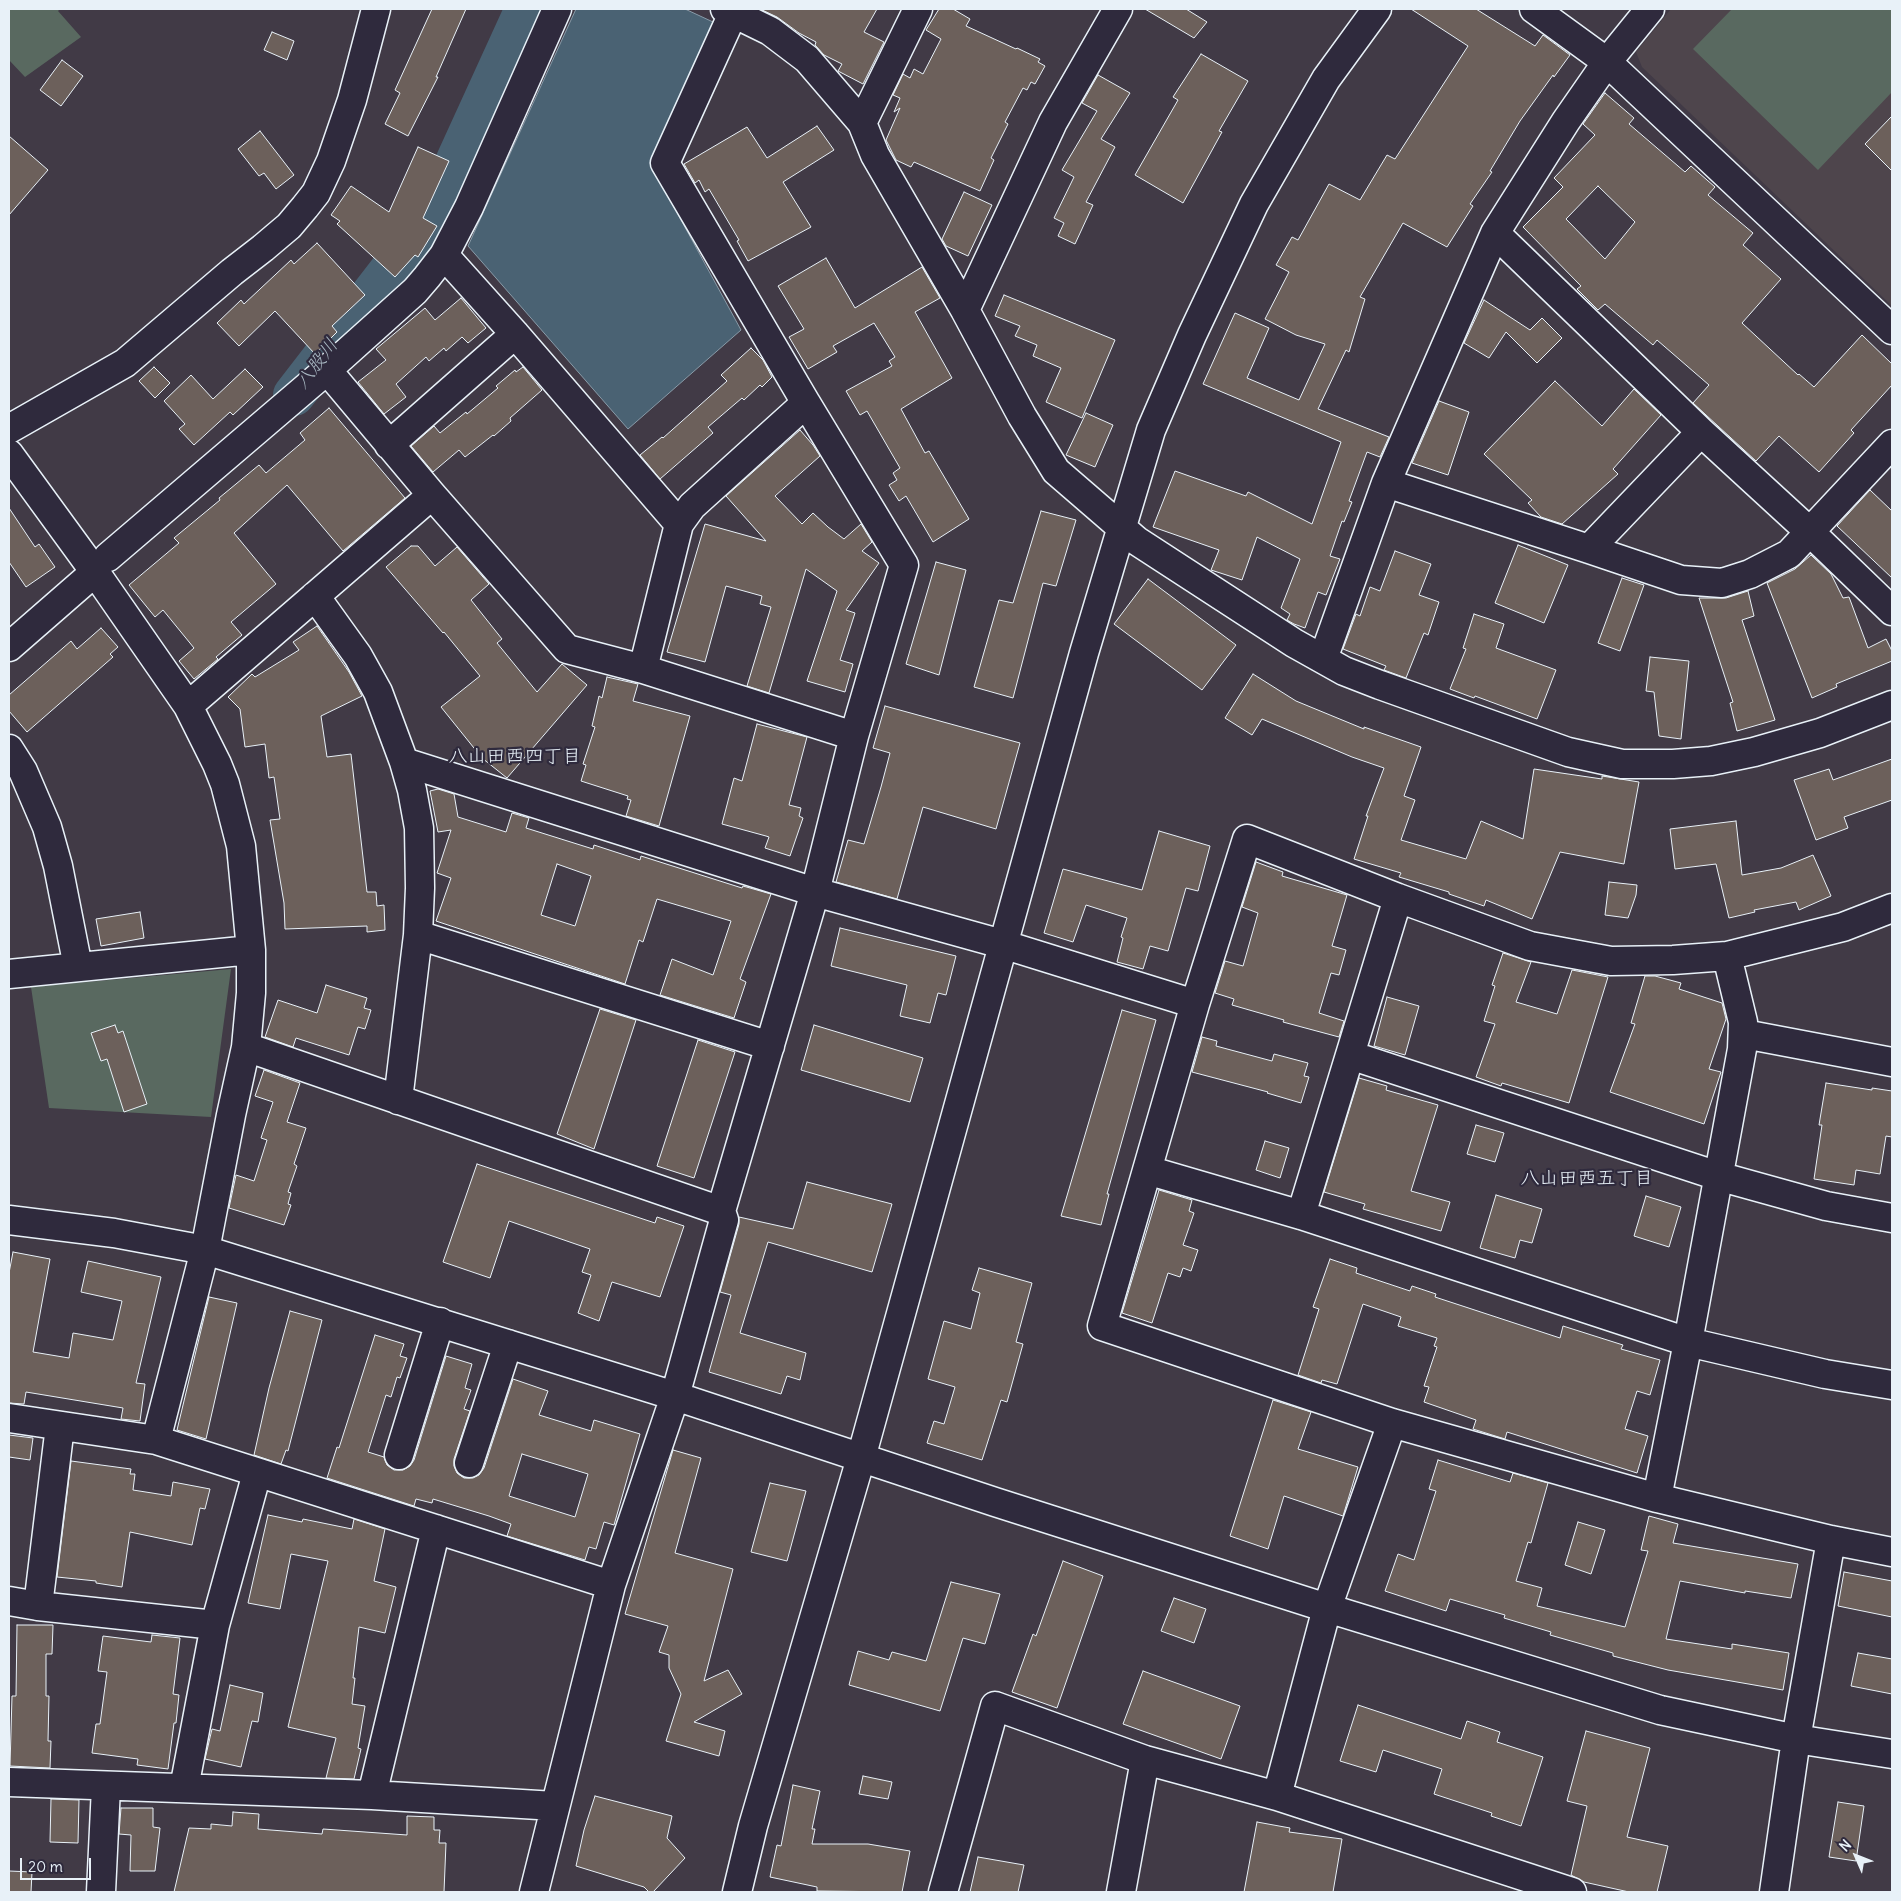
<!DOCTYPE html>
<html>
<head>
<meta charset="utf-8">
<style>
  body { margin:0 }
  #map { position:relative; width:1901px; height:1901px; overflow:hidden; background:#413a46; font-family:Delius,sans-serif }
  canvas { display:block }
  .frame { position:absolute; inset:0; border:10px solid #e8f1f8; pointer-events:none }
  .north { position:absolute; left:1831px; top:1831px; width:50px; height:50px; -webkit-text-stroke:4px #2f2a3d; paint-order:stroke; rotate:314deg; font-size:14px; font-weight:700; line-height:20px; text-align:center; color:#e8f1f8 }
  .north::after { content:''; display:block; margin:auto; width:18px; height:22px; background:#e8f1f8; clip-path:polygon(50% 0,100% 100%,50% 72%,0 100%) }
  .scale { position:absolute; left:20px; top:1858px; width:71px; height:22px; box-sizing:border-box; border:2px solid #e8f1f8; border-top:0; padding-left:6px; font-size:15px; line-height:18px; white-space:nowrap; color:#e8f1f8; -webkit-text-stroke:4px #2f2a3d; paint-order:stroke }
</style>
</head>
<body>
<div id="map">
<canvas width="1901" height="1901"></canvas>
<div class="frame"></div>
<div class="north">N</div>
<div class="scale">20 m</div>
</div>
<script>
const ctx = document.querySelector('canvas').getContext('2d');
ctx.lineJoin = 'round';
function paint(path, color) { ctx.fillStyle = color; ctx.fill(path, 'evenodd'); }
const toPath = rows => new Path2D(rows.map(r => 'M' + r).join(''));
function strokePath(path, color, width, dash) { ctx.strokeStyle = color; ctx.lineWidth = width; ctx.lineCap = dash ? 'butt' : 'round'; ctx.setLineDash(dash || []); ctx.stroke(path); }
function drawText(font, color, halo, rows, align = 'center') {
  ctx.font = font + ' Delius,"Klee One",sans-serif'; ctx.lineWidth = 4.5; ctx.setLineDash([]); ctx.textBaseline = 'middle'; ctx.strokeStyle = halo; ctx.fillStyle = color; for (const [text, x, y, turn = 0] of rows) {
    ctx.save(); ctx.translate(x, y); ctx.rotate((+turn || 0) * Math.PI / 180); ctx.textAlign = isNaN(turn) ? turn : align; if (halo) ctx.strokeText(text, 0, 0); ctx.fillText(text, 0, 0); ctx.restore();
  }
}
paint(toPath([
  [1671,9,1892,9,1892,306,1642,67,1636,52]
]), '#4e454c');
paint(toPath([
  [9,9,60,9,58,11,81,37,25,77,9,60],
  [1732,9,1892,9,1892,92,1818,170,1693,49],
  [231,969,211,1117,49,1108,31,987]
]), '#596960');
const water = toPath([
  [576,9,685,9,713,22,650,163,741,330,628,429,468,246,576,9]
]);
paint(water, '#4a6273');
strokePath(water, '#899ba8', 1);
strokePath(toPath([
  [294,395,396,263,437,204,526,9]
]), '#4a6273', 42);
const building = toPath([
  [432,9,466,9,436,77,438,77,408,136,385,124,400,93,395,90,432,9],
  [760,9,877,9,864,32,884,42,863,84,838,71,842,64,824,55,815,45,816,42,799,33,777,17,760,9],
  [939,9,953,9,970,19,966,26,1016,49,1017,48,1040,59,1038,62,1045,66,1035,84,1031,82,1027,90,1023,88,1005,122,1008,124,991,158,994,160,980,191,914,162,911,167,896,160,886,140,900,108,894,112,900,98,893,95,903,74,910,78,914,69,923,74,941,39,926,30,939,9],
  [1145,9,1186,9,1207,22,1194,38,1145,9],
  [1411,9,1476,9,1535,46,1543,35,1570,55,1554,77,1553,75,1520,121,1490,171,1492,172,1470,204,1473,206,1447,247,1403,223,1360,297,1365,299,1349,352,1346,350,1318,409,1389,437,1380,457,1367,452,1349,501,1352,502,1344,522,1342,521,1330,556,1340,559,1326,595,1318,592,1305,628,1294,624,1287,620,1290,614,1281,608,1300,559,1257,537,1242,580,1211,570,1219,550,1153,527,1175,471,1246,496,1248,492,1312,524,1341,442,1203,384,1235,313,1269,328,1247,378,1299,400,1325,344,1296,335,1265,319,1289,272,1276,265,1292,237,1298,240,1329,184,1360,200,1387,155,1395,159,1468,46,1411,9],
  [272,32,294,41,287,60,264,50,272,32],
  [1201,54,1248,81,1219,131,1222,132,1183,203,1135,175,1178,100,1173,97,1201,54],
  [62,60,83,76,61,106,40,90,62,60],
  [1098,75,1130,93,1101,139,1115,147,1086,202,1093,205,1075,244,1058,236,1064,223,1054,218,1074,177,1062,170,1097,111,1082,103,1098,75],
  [1605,93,1634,118,1629,124,1685,172,1691,166,1715,187,1708,195,1753,233,1743,245,1781,279,1742,323,1798,375,1799,374,1814,387,1862,335,1892,364,1892,385,1851,430,1854,433,1819,472,1779,436,1756,461,1693,403,1709,385,1657,340,1653,345,1605,304,1598,310,1577,289,1581,286,1523,227,1563,187,1554,178,1595,135,1583,124,1605,93],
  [1598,186,1635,222,1605,259,1566,219,1598,186],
  [1892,116,1892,171,1865,144,1892,116],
  [817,126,834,150,783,182,811,227,748,261,737,241,739,240,709,189,705,192,699,180,695,183,684,164,747,127,767,158,817,126],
  [260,131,294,175,276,189,264,173,259,176,238,149,260,131],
  [9,136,48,170,9,215,9,136],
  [418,147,449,161,423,218,437,226,418,257,415,255,395,277,337,224,340,221,331,215,351,186,389,212,418,147],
  [964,192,992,205,968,256,946,246,942,239,964,192],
  [317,243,365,295,332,326,337,332,315,354,275,311,239,346,217,323,241,300,244,304,291,260,294,264,317,243],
  [826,258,855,308,922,267,940,298,915,312,952,378,901,409,925,453,929,451,969,519,933,542,906,496,899,501,889,485,897,480,893,473,900,468,867,411,860,415,846,391,892,366,889,361,895,357,874,323,833,346,837,352,808,369,789,337,804,329,778,286,826,258],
  [1004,295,1115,340,1082,418,1046,402,1061,368,1033,356,1037,345,1015,336,1020,326,995,316,1004,295],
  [461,298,486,328,468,343,462,337,446,351,444,348,429,361,426,357,396,384,406,397,384,414,358,382,386,360,376,349,425,308,435,320,461,298],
  [1484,300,1530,330,1542,318,1562,338,1537,363,1506,332,1489,358,1464,343,1484,300],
  [751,348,763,360,772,377,762,387,760,385,744,400,742,398,708,427,713,433,660,479,640,455,662,437,663,438,727,381,721,375,751,348],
  [154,367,170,383,155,398,139,381,154,367],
  [523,367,542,390,510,418,511,421,494,436,493,435,465,457,459,450,433,472,411,446,434,426,440,433,466,412,467,414,498,388,496,386,515,370,516,372,523,367],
  [245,369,263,387,233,415,230,412,194,445,179,429,185,424,164,401,191,375,213,399,245,369],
  [1555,381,1602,426,1634,389,1661,415,1613,469,1618,474,1562,524,1541,517,1528,503,1532,500,1484,454,1555,381],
  [1439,401,1469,412,1448,475,1412,463,1439,401],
  [329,408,405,498,343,551,287,485,234,533,276,584,231,622,242,635,216,657,218,659,194,679,179,661,194,648,163,610,155,617,129,585,179,543,174,538,220,500,219,498,259,465,266,473,305,440,300,433,329,408],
  [1086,413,1113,425,1095,467,1066,455,1086,413],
  [800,430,813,445,820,456,775,496,802,524,813,513,828,527,844,539,861,524,872,542,862,551,879,563,846,610,855,613,840,660,853,664,845,692,807,681,837,591,806,569,769,693,747,686,771,607,760,604,762,596,726,586,705,662,667,652,705,524,766,541,726,496,800,430],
  [1870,490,1892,511,1892,578,1837,526,1870,490],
  [9,508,35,547,39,544,55,567,26,587,9,562,9,508],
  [1041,511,1076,520,1056,586,1043,583,1013,698,974,687,999,600,1013,603,1041,511],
  [1518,545,1568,565,1544,623,1495,603,1518,545],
  [411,546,418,546,435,566,457,547,489,584,471,600,502,639,497,643,537,692,562,664,587,685,507,778,482,758,441,707,480,676,444,632,443,633,386,567,411,546],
  [1395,551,1431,564,1419,595,1439,602,1428,635,1424,633,1406,678,1384,670,1386,666,1343,649,1356,614,1360,616,1370,587,1380,591,1395,551],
  [1811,555,1831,574,1843,598,1849,597,1868,648,1886,639,1892,651,1892,661,1836,684,1837,687,1812,698,1767,583,1795,569,1811,555],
  [936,562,966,570,939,675,906,664,936,562],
  [1622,578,1644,585,1620,651,1598,643,1622,578],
  [1148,579,1236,645,1202,690,1114,624,1148,579],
  [1748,591,1754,616,1742,620,1775,720,1737,731,1730,703,1733,702,1699,598,1726,598,1748,591],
  [1474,614,1504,624,1496,648,1556,670,1537,719,1475,696,1474,698,1450,689,1466,649,1463,648,1474,614],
  [317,626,349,672,362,696,321,716,327,757,351,754,367,892,376,892,377,906,384,905,385,930,367,932,367,926,285,929,284,903,270,820,280,819,274,777,269,778,265,744,245,747,240,709,228,697,252,674,255,677,299,650,293,642,317,626],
  [101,628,118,647,110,654,113,657,27,732,9,711,9,695,71,641,77,649,101,628],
  [1650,657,1689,661,1681,739,1659,736,1654,692,1646,691,1650,657],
  [1253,674,1296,701,1364,729,1364,727,1421,747,1404,796,1415,800,1401,840,1466,859,1481,821,1523,839,1534,769,1602,779,1602,776,1639,782,1624,864,1560,852,1532,919,1486,900,1484,906,1449,894,1449,892,1399,877,1401,873,1354,859,1368,816,1366,816,1384,768,1352,757,1262,719,1252,735,1225,718,1253,674],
  [607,677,638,684,633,701,690,716,659,826,626,816,631,800,627,799,628,796,581,781,586,765,583,764,595,727,592,726,599,696,602,698,607,677],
  [885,706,1020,743,996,829,923,807,897,899,836,882,848,840,864,844,881,787,890,753,873,748,885,706],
  [757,724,807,737,789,805,801,808,799,816,803,818,790,856,765,848,769,837,766,836,722,824,734,778,742,781,757,724],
  [1892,759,1892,800,1844,817,1848,828,1816,840,1794,780,1829,769,1833,780,1892,759],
  [438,789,454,794,458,817,506,832,512,813,529,818,526,828,593,849,594,845,640,860,641,856,742,888,743,886,771,894,740,979,746,982,734,1018,660,995,672,959,713,975,731,921,657,899,643,942,639,940,625,984,436,921,451,878,437,873,451,830,438,832,430,791,438,789],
  [557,864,591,876,575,926,541,915,557,864],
  [1736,821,1742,875,1781,868,1813,855,1831,896,1799,910,1796,902,1754,910,1755,912,1729,918,1716,864,1675,869,1670,829,1736,821],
  [1159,831,1210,846,1198,891,1186,888,1168,951,1150,946,1143,969,1117,962,1123,938,1121,937,1127,918,1086,905,1073,942,1044,933,1063,869,1142,890,1159,831],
  [1256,862,1283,872,1282,876,1347,895,1332,946,1346,950,1339,975,1331,973,1319,1013,1344,1021,1339,1037,1283,1022,1284,1020,1232,1005,1234,999,1215,993,1225,961,1243,966,1258,913,1242,907,1256,862],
  [1609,882,1637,885,1636,895,1628,918,1605,915,1609,882],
  [140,912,144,938,101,946,96,919,140,912],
  [840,928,956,956,946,995,938,993,930,1023,900,1016,907,985,831,966,840,928],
  [1503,953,1531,962,1516,1002,1557,1014,1572,970,1608,977,1569,1103,1502,1083,1501,1086,1476,1077,1495,1024,1484,1021,1495,986,1492,985,1503,953],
  [1645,976,1655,976,1681,983,1679,989,1722,1003,1726,1019,1709,1069,1721,1072,1704,1124,1610,1092,1635,1024,1631,1023,1645,976],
  [326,985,367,998,364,1008,371,1010,365,1029,358,1027,349,1055,296,1038,293,1047,265,1037,278,1000,317,1013,326,985],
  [1387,997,1419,1006,1405,1055,1374,1046,1387,997],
  [600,1009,636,1020,594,1149,557,1134,600,1009],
  [1122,1010,1156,1020,1107,1194,1109,1194,1101,1225,1061,1216,1122,1010],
  [115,1025,118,1033,123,1031,147,1104,124,1112,107,1059,101,1061,91,1033,115,1025],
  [814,1025,923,1058,910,1102,801,1070,814,1025],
  [1202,1037,1217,1041,1216,1046,1272,1061,1274,1054,1308,1063,1304,1076,1309,1077,1301,1103,1267,1093,1268,1092,1192,1072,1202,1037],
  [698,1040,735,1052,694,1178,657,1166,698,1040],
  [264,1070,300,1083,287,1122,306,1128,294,1164,297,1166,288,1192,291,1193,288,1204,291,1205,284,1225,229,1208,236,1175,254,1181,267,1140,261,1138,273,1102,255,1096,264,1070],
  [1359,1078,1387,1086,1386,1090,1438,1105,1411,1191,1450,1202,1441,1231,1363,1209,1365,1204,1324,1192,1359,1078],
  [1826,1083,1872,1090,1872,1088,1892,1091,1892,1137,1886,1136,1880,1174,1856,1170,1854,1185,1814,1179,1822,1125,1819,1125,1826,1083],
  [1476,1125,1504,1133,1495,1162,1467,1154,1476,1125],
  [1265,1141,1289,1148,1280,1178,1256,1170,1265,1141],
  [477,1164,655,1223,657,1217,684,1226,660,1297,612,1282,599,1321,578,1313,591,1275,582,1272,590,1249,509,1221,490,1278,443,1262,477,1164],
  [807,1182,892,1204,872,1272,768,1242,740,1333,806,1353,800,1380,787,1376,781,1394,709,1372,731,1295,720,1292,739,1224,739,1217,793,1229,807,1182],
  [1159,1190,1192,1200,1189,1211,1194,1213,1183,1245,1198,1250,1191,1271,1183,1268,1180,1277,1168,1273,1152,1323,1122,1313,1159,1190],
  [1496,1195,1542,1209,1532,1243,1520,1240,1515,1258,1480,1248,1496,1195],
  [1646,1196,1681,1207,1669,1247,1634,1236,1646,1196],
  [13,1252,50,1259,33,1352,69,1358,73,1333,113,1340,122,1301,81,1292,88,1261,161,1277,136,1383,145,1384,140,1421,121,1419,123,1408,26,1392,24,1404,9,1403,9,1273,13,1252],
  [1330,1259,1357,1268,1356,1273,1410,1291,1412,1286,1436,1294,1435,1297,1560,1338,1563,1326,1623,1345,1621,1349,1660,1360,1650,1395,1637,1391,1625,1429,1648,1436,1637,1473,1507,1432,1505,1439,1473,1429,1476,1420,1424,1402,1429,1387,1424,1386,1437,1347,1434,1346,1437,1338,1398,1326,1401,1317,1363,1304,1337,1384,1322,1380,1321,1383,1298,1375,1319,1309,1313,1307,1330,1259],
  [979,1268,1032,1283,1016,1342,1023,1344,1007,1402,1001,1400,982,1460,927,1443,934,1421,944,1424,955,1387,928,1379,944,1321,971,1329,980,1293,972,1290,979,1268],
  [209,1297,237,1303,206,1439,177,1430,209,1297],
  [290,1311,322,1320,288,1451,286,1450,281,1464,254,1455,269,1388,290,1311],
  [375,1335,404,1344,400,1356,407,1358,400,1378,397,1377,391,1397,386,1395,368,1452,384,1457,387,1465,394,1470,403,1470,410,1466,414,1460,446,1356,472,1364,465,1388,471,1390,464,1409,470,1411,454,1459,454,1466,457,1473,464,1478,473,1478,479,1475,484,1468,513,1379,548,1391,539,1415,591,1431,594,1420,640,1434,614,1525,604,1522,596,1549,589,1547,585,1560,507,1536,511,1524,489,1516,433,1499,432,1503,416,1499,414,1506,327,1478,337,1447,339,1448,375,1335],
  [522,1454,588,1474,575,1517,509,1496,522,1454],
  [1273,1400,1311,1412,1298,1449,1358,1467,1343,1516,1284,1496,1268,1549,1230,1536,1273,1400],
  [9,1435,33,1438,30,1460,9,1457,9,1435],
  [673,1450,701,1458,675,1553,733,1569,704,1681,728,1670,742,1694,694,1722,725,1731,719,1756,666,1741,681,1694,669,1668,669,1655,659,1652,668,1626,625,1614,673,1450],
  [1438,1460,1510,1482,1513,1473,1548,1483,1531,1543,1528,1542,1516,1581,1542,1588,1537,1606,1625,1627,1648,1551,1641,1550,1649,1516,1678,1524,1673,1543,1798,1564,1791,1598,1745,1591,1745,1593,1680,1581,1666,1639,1732,1649,1732,1644,1789,1653,1783,1690,1668,1670,1613,1656,1613,1653,1550,1635,1551,1632,1504,1618,1505,1615,1450,1599,1446,1611,1385,1591,1398,1554,1414,1560,1436,1491,1429,1489,1438,1460],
  [71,1461,131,1469,130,1474,135,1474,133,1490,171,1496,173,1482,210,1489,205,1509,200,1508,192,1545,130,1532,122,1587,96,1583,96,1581,57,1577,71,1461],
  [770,1483,806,1491,787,1561,751,1552,770,1483],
  [268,1515,302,1522,303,1519,352,1529,354,1519,385,1529,374,1581,396,1587,385,1633,359,1627,353,1678,355,1678,352,1704,365,1706,358,1748,361,1749,354,1779,326,1778,336,1738,288,1727,328,1561,291,1554,280,1609,248,1603,268,1515],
  [1578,1522,1605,1530,1591,1574,1565,1565,1578,1522],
  [1063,1561,1103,1576,1057,1708,1012,1692,1033,1634,1036,1636,1063,1561],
  [1844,1572,1892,1581,1892,1617,1838,1606,1844,1572],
  [951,1582,1000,1594,985,1644,963,1638,940,1711,849,1685,858,1651,889,1660,892,1652,926,1661,951,1582],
  [1174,1598,1206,1609,1194,1643,1161,1631,1174,1598],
  [17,1625,53,1625,52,1654,46,1654,46,1696,49,1696,48,1741,51,1741,50,1768,10,1766,12,1696,16,1696,17,1625],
  [152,1635,180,1638,173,1694,179,1695,176,1723,174,1723,168,1769,137,1765,138,1759,92,1753,96,1724,100,1724,107,1672,98,1671,103,1636,151,1642,152,1635],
  [1858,1653,1892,1659,1892,1694,1851,1686,1858,1653],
  [1143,1671,1240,1706,1221,1759,1123,1724,1143,1671],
  [230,1685,263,1693,258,1722,252,1721,241,1767,205,1759,212,1729,220,1731,230,1685],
  [1358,1705,1461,1739,1467,1721,1500,1732,1497,1742,1543,1757,1521,1826,1491,1816,1492,1813,1434,1794,1442,1769,1383,1750,1376,1772,1340,1761,1358,1705],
  [1586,1731,1650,1748,1627,1837,1668,1846,1657,1892,1629,1892,1584,1882,1571,1875,1587,1806,1567,1801,1586,1731],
  [863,1776,892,1782,888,1799,859,1794,863,1776],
  [793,1785,820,1791,812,1829,815,1829,812,1844,868,1844,910,1851,902,1892,817,1891,817,1887,770,1877,777,1845,781,1846,793,1785],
  [595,1796,672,1816,667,1838,685,1858,653,1892,649,1892,644,1887,576,1866,584,1830,595,1796],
  [51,1799,79,1800,78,1843,50,1842,51,1799],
  [1838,1802,1864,1806,1856,1861,1829,1857,1838,1802],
  [121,1808,153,1808,153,1827,160,1828,155,1871,130,1871,131,1835,119,1834,121,1808],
  [233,1812,259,1814,258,1829,322,1834,323,1829,407,1835,407,1816,434,1817,434,1830,440,1830,439,1843,446,1843,444,1892,174,1892,189,1828,211,1829,211,1824,232,1826,233,1812],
  [1257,1822,1290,1828,1289,1832,1342,1839,1333,1892,1244,1892,1257,1822],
  [978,1857,1024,1865,1018,1892,970,1892,978,1857],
  [9,1871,32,1872,31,1892,9,1892,9,1871]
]);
paint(building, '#6c605b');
strokePath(building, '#e8f1f8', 1);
const minor = toPath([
  [725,9,770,31,807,59,862,123,875,155,965,310,1022,416,1056,471,1137,541,1294,643,1344,671,1380,685,1568,752,1622,764,1673,764,1711,761,1754,752,1820,733,1892,705],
  [1534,9,1607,62,1892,330],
  [862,123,918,9],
  [1495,233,1701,432,1811,533,1892,611],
  [444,255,515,334,679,524],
  [965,310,1053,122,1118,9],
  [806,403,904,565,854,736],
  [9,429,125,363,232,272,263,248,289,226,305,207,316,193,331,161,352,100,376,9],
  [389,445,515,334],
  [9,454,95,572,188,706,217,764,225,784,241,846,251,950,251,993,246,1047,231,1115,205,1250,156,1440,611,1585],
  [1386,483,1589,549,1681,580,1722,583,1750,574,1789,554,1892,444],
  [1589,549,1701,432],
  [108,557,327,370,415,291,427,277,444,255,469,207,557,9],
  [315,596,358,656,378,692,404,762,412,790,419,828,420,888,418,935,398,1100],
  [9,647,95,572],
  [1323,659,1386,483,1495,233,1566,121,1607,62,1650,9],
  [643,669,679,524,692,506,806,403,665,163,735,9],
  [188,706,432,495],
  [9,749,23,771,47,827,58,866,78,967],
  [404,762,815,892,1002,944,1195,1004],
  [1892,908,1843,927,1727,956,1673,960,1611,961,1530,946,1398,898,1247,839,1195,1004,1102,1326,1392,1423,1657,1498,1831,1540,1892,1552],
  [418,935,770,1046],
  [9,974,251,950],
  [1744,1034,1892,1062],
  [246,1047,721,1211,815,892,854,736,643,669,567,649,432,495,327,370],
  [1350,1055,1718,1176,1826,1206,1892,1218],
  [1147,1170,1301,1215,1688,1342,1825,1374,1892,1385],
  [1301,1215,1398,898],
  [9,1220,114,1233,205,1250,675,1396,995,1502,1327,1608,1660,1710,1796,1739,1892,1754],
  [9,1418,156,1440],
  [399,1455,440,1322],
  [469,1463,508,1344],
  [1657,1498,1688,1342,1742,1049,1743,1022,1727,956],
  [9,1601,38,1606,215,1625],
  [38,1606,60,1426],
  [9,1782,372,1795,555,1806],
  [184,1788,215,1625,257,1473],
  [372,1795,436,1529],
  [1277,1796,1327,1608,1392,1423],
  [101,1892,106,1787],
  [534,1892,611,1585,675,1396,724,1220,721,1211],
  [737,1892,753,1826,861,1458,1084,653,1151,430,1192,335,1254,204,1326,79,1377,9],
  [943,1892,995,1706,1145,1760,1277,1796,1572,1892],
  [1121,1892,1145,1760],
  [1774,1892,1796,1739,1831,1540]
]);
strokePath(minor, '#e8f1f8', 31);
strokePath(minor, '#2f2a3d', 28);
drawText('italic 19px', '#a9b8c3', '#2f2a3d', [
  ["八股川",317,364,-53]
]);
drawText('19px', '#e8f1f8', '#2f2a3d', [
  ["八山田西四丁目",515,757],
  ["八山田西五丁目",1587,1179]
]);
</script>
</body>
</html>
